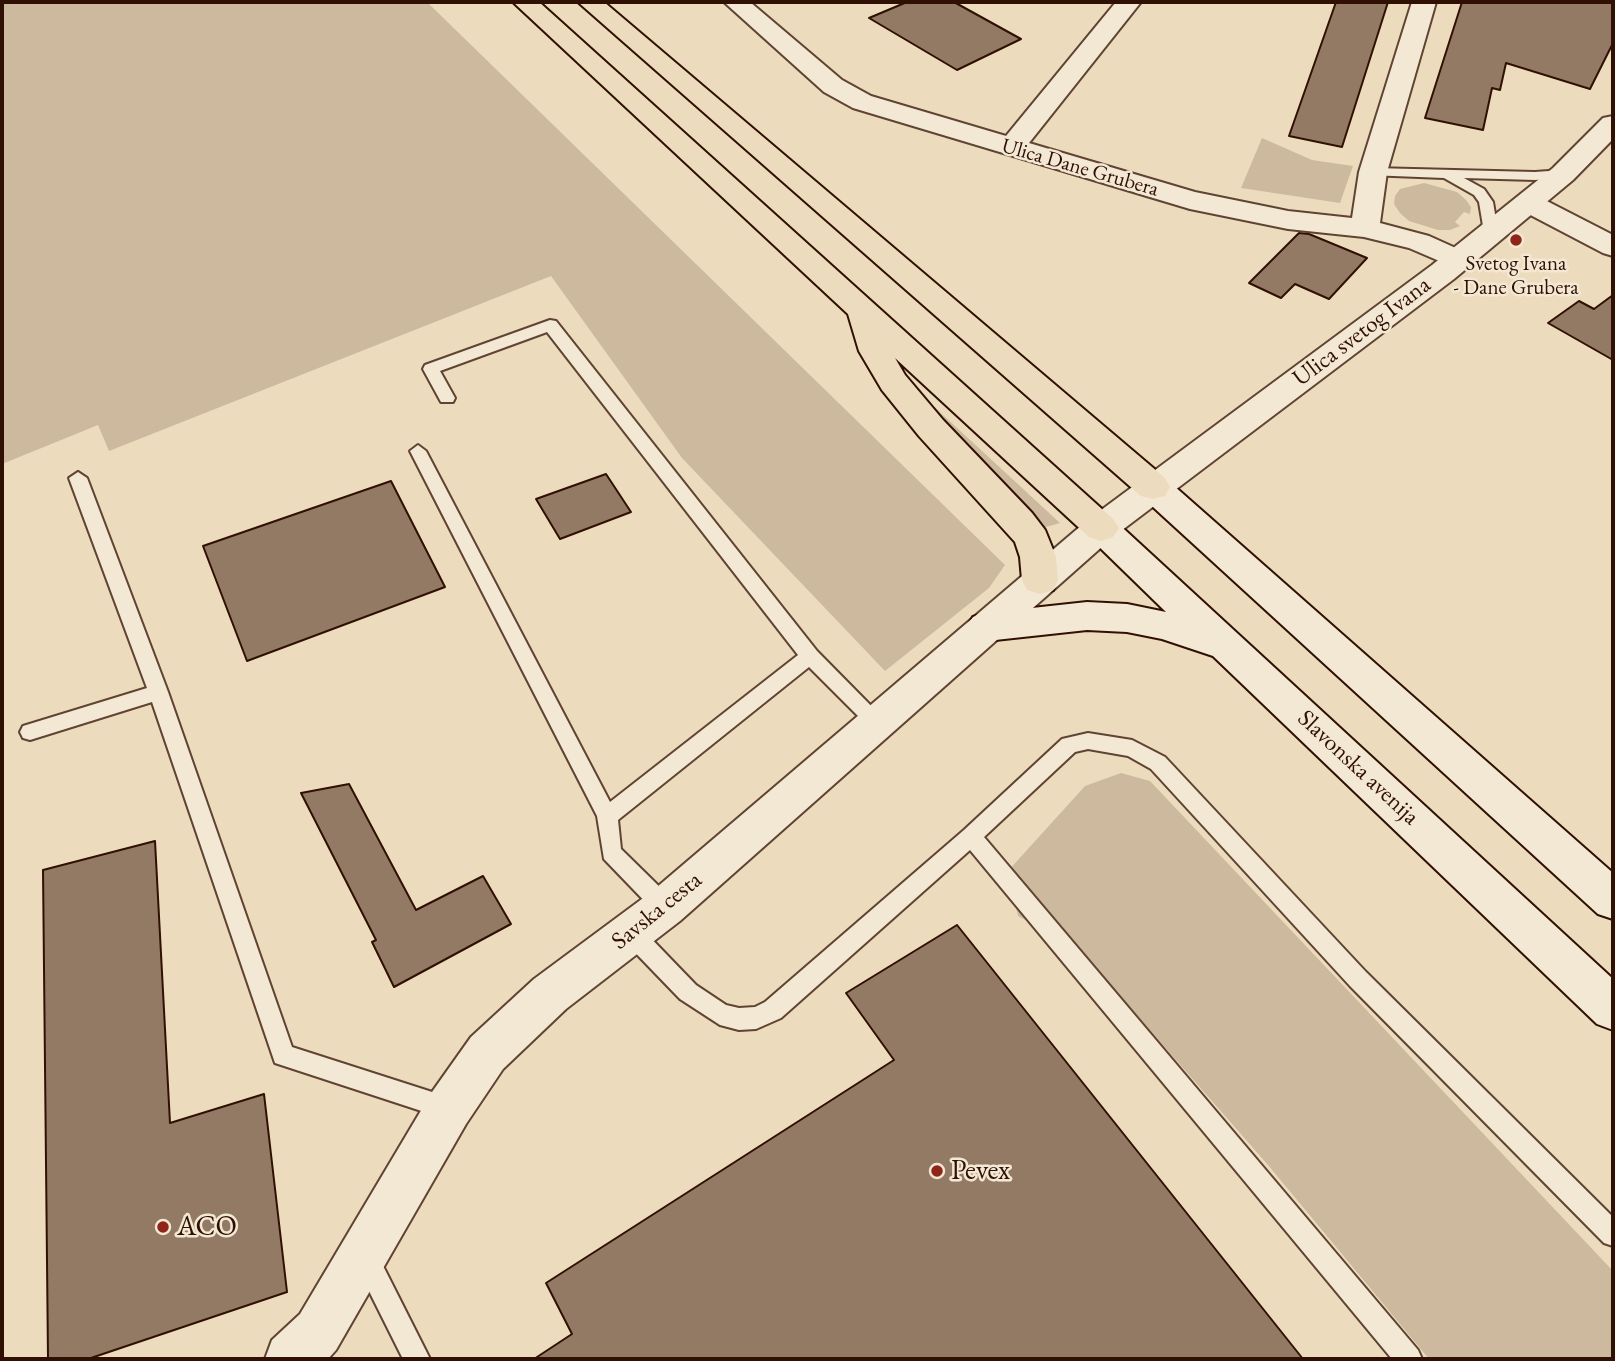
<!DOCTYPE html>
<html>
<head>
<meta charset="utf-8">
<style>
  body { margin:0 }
  #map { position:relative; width:1615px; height:1361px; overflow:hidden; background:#ecdcbd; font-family:"EB Garamond",serif }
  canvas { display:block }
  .frame { position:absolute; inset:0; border:4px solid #311004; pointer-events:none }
</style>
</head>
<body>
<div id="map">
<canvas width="1615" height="1361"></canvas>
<div class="frame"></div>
</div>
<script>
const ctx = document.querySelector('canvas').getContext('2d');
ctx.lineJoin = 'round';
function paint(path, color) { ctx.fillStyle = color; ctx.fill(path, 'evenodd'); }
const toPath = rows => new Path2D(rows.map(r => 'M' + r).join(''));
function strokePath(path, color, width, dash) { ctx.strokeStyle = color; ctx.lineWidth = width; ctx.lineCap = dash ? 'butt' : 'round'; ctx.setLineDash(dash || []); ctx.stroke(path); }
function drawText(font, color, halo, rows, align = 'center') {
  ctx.font = font + ' "EB Garamond",serif'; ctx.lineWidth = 5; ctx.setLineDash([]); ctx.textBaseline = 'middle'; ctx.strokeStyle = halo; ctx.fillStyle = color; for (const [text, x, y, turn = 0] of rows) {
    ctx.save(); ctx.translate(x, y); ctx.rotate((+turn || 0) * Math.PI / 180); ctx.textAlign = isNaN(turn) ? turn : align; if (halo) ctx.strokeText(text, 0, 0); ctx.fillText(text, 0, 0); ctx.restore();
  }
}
paint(toPath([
  [2,2,427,2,1005,565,989,588,885,671,682,458,551,276,109,451,98,425,2,464],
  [1262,138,1312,160,1353,166,1340,203,1241,188],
  [1424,183,1457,192,1466,200,1471,207,1470,214,1464,212,1455,222,1460,226,1450,230,1438,230,1409,221,1400,213,1394,204,1395,196,1400,189],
  [917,391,1060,523,1042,528,976,465],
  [1121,773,1150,781,1613,1271,1613,1359,1429,1359,1268,1165,1076,946,1018,916,1008,871,1085,786]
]), '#ccb99e');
const building = toPath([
  [907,2,954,2,1021,39,957,70,869,18,907,2],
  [1336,2,1388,2,1342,147,1289,136,1336,2],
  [1462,2,1613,2,1613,43,1590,89,1506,63,1500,90,1492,88,1483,130,1425,118,1462,2],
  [1299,233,1309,234,1367,258,1329,299,1295,284,1281,298,1249,283,1299,233],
  [1613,295,1613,360,1548,323,1579,301,1594,309,1613,295],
  [606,474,631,512,560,539,536,499,606,474],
  [391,481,445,587,247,661,203,546,391,481],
  [349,784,416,910,483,876,511,924,394,987,372,942,376,940,301,793,349,784],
  [155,841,170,1123,264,1094,287,1292,88,1359,48,1359,43,870,155,841],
  [957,925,1303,1359,534,1359,572,1334,546,1283,894,1060,846,993,957,925]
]);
paint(building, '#927a64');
strokePath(building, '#311004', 2);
const service = toPath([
  [1373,168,1535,172,1563,170,1570,174,1563,178,1535,180,1464,178,1484,189,1493,202,1498,232,1491,236,1484,232,1479,202,1474,195,1444,178,1368,175,1366,172,1373,168],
  [550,320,556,321,817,651,886,721,883,727,876,729,869,727,809,667,618,820,621,849,673,900,676,907,673,914,665,917,657,914,604,859,597,816,410,451,418,445,426,451,610,802,798,655,547,332,440,371,455,398,453,402,441,402,423,369,425,365,550,320],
  [78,472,87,478,168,692,292,1047,457,1100,461,1108,457,1116,449,1120,275,1063,152,702,30,740,23,738,20,732,23,726,147,688,69,478,78,472],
  [1088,733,1132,740,1165,757,1366,972,1613,1217,1613,1246,1604,1243,1350,986,1151,769,1128,756,1088,749,1075,752,984,837,1418,1350,1422,1359,1392,1359,970,850,781,1018,756,1029,739,1030,720,1025,680,999,624,941,621,934,624,927,632,924,640,927,696,985,726,1005,739,1008,755,1007,765,1002,964,830,1062,739,1088,733],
  [365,1244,374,1248,430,1359,403,1359,352,1257,356,1248,365,1244]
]);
const minor = toPath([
  [724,2,750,2,842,80,871,96,1006,136,1116,2,1141,2,1029,143,1195,192,1288,211,1352,218,1359,172,1412,2,1436,2,1387,172,1380,223,1429,236,1469,254,1473,260,1469,266,1458,269,1409,248,1364,237,1288,229,1190,209,853,108,824,92,724,2],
  [1529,194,1539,197,1613,235,1613,256,1603,253,1519,209,1515,203,1519,197,1529,194]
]);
const tertiary = toPath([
  [1613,116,1613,139,1573,180,1454,279,1113,537,680,921,566,1009,503,1069,466,1124,336,1350,328,1359,265,1359,272,1340,300,1314,432,1092,471,1037,534,979,650,893,1089,519,1432,265,1553,168,1603,118,1613,116]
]);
const secondary = toPath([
  [1153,475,1165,478,1613,873,1613,919,1598,914,1141,496,1136,487,1141,478,1153,475],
  [1101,515,1113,519,1613,979,1613,1030,1597,1024,1213,656,1162,639,1127,632,1087,630,986,641,973,637,967,627,973,617,986,613,1087,602,1127,604,1166,612,1089,537,1083,528,1089,519,1101,515]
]);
const motorway = toPath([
  [513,2,539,2,1113,519,1119,528,1113,537,1101,541,1089,537,895,358,905,375,943,420,1032,513,1045,530,1056,557,1058,580,1053,590,1040,594,1027,590,1022,580,1020,557,1015,542,919,436,882,390,859,351,848,314,513,2],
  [578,2,604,2,1165,478,1170,487,1165,496,1153,499,1141,496,578,2]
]);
strokePath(service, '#604332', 4);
strokePath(minor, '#604332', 4);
strokePath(tertiary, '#604332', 4);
strokePath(secondary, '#311004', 4);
strokePath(motorway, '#311004', 4);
paint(service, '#f3e8d4');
paint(minor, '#f3e8d4');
paint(tertiary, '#f3e8d4');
paint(secondary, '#f3e8d4');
paint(motorway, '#ecdcbd');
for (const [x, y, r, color] of [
  [1516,240,7,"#8f2418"],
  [937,1171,7,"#8f2418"],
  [163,1227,7,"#8f2418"]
]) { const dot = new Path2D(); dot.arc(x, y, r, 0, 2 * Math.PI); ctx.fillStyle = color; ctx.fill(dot); strokePath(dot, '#f3e8d4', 2.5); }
drawText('21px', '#311004', '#f3e8d4', [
  ["Ulica Dane Grubera",1080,168,16]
]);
drawText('21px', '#311004', '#f3e8d4', [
  ["Svetog Ivana",1516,264],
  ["- Dane Grubera",1516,288]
]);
drawText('24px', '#311004', '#f3e8d4', [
  ["Ulica svetog Ivana",1362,332,-37],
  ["Slavonska avenija",1358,768,43],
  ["Savska cesta",657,911,-39]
]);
drawText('28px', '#311004', '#f3e8d4', [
  ["Pevex",951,1171],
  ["ACO",177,1227]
], 'left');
</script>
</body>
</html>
